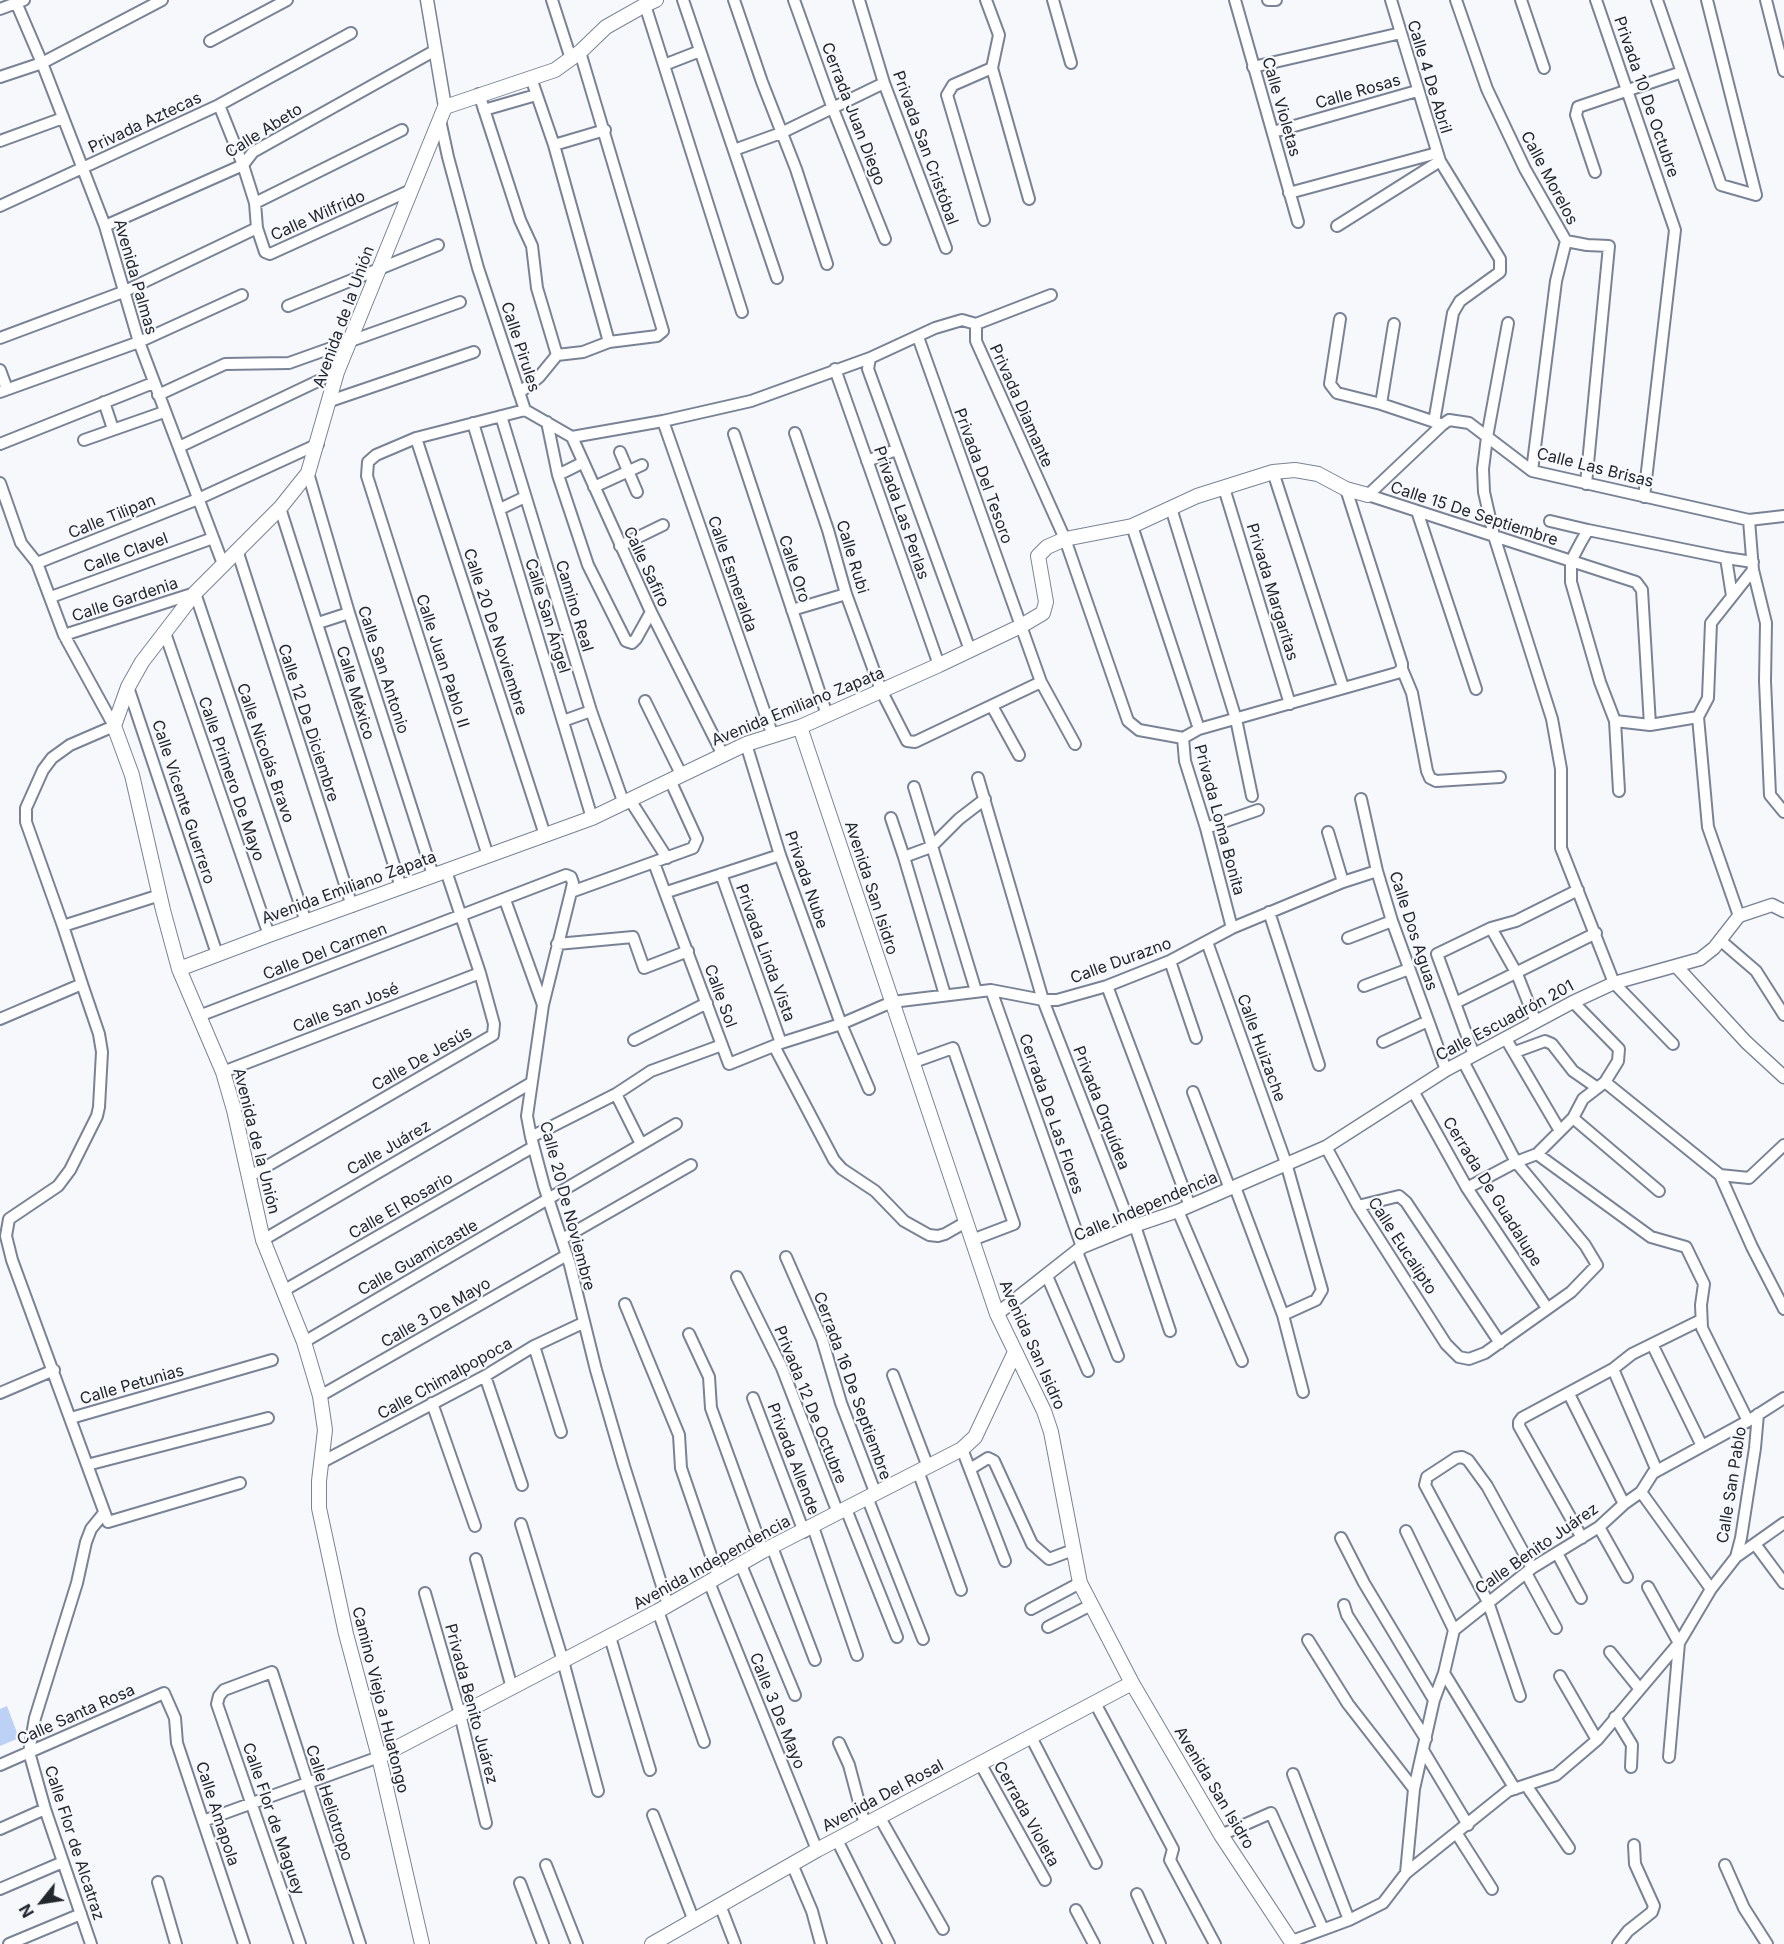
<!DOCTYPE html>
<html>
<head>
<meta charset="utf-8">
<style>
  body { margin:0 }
  #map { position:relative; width:1784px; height:1944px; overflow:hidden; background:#f6f8fc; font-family:Inter,sans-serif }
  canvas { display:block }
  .north { position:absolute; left:12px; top:1872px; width:60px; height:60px; -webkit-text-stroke:4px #f6f8fc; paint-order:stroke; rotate:240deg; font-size:16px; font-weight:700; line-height:24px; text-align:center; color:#22262d }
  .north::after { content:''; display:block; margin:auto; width:21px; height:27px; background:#22262d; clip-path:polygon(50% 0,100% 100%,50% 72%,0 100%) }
</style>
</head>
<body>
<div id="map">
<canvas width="1784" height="1944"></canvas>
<div class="north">N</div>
</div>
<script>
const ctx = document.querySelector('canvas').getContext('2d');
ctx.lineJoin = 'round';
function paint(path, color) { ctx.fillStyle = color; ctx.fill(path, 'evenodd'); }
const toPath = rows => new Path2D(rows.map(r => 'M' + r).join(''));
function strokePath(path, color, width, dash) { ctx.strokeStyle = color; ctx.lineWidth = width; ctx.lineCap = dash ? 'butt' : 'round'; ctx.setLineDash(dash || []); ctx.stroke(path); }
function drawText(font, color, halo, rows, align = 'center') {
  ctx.font = font + ' Inter,sans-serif'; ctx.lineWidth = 4.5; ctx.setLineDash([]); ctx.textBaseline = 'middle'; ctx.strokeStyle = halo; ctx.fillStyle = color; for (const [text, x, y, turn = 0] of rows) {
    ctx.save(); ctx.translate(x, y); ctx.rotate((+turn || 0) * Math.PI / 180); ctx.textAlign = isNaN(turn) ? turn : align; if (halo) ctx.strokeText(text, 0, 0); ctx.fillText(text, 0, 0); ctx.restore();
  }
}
paint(toPath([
  [7,1706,19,1738,0,1746,0,1709]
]), '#bdd0f5');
const minor = toPath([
  [15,0,42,63,105,226,139,342,223,564],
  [552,0,571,59],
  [683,0,777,278],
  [734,0,762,82,796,169,827,264],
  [794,0,833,109,885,239],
  [859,0,884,83,946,248],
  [986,0,999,35,992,68,1029,199],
  [1053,0,1071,63],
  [1235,0,1298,222],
  [1268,0,1276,0],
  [1391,0,1440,161,1500,259,1500,272,1460,301,1453,313,1434,422],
  [1456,0,1487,89,1525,169,1566,241,1587,245,1609,246,1586,484],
  [1521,0,1544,68],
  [1596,0,1675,230,1644,497],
  [1657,0,1721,185,1756,195],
  [1707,0,1756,195],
  [1766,0,1784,71],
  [645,5,742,312],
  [0,9,24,0],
  [210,41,287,0],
  [664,65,700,51],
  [1253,67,1401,33],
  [0,77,42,63,162,0],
  [531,78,554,145,609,342],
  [479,94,520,220,532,246,537,288,557,355],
  [219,105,243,165,255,203],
  [484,110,536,95],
  [440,120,448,157,478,268,525,410],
  [402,130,255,203,257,228,265,252,270,254,411,190],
  [1273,132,1417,91],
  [0,141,63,118],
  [554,145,605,130],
  [734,150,781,133,884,83],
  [1595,172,1576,115,1578,107,1682,72],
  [1289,193,1437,153],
  [0,206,219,105,351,33],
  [984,220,947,95,953,85,992,68],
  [105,226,243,165,253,152,434,51],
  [1337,226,1440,161],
  [288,306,438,245],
  [1340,319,1330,384,1337,393,1381,404,1438,423],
  [1508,323,1487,437,1483,469,1484,492,1494,536,1552,719,1561,769,1561,848,1614,983,1673,1044],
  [976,324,976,341,1065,539,1128,721,1139,730,1183,738],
  [976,324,1051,295],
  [918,337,1041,682,1075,744],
  [0,338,123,292,257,228],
  [835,369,939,665],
  [0,370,7,389],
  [0,392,139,342,242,295],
  [519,393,539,377,557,355,583,352,609,342,657,336,663,331,580,52],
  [158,395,225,364,289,363,460,302],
  [330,401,474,352],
  [104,402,113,429],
  [1381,404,1394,324],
  [525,410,572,437,651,612,723,755],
  [501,416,591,711,624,804],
  [663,421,773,736],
  [547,422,558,475,588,565,626,641,632,643,636,639,651,612],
  [473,423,592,818],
  [795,433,828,530,846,594,881,690,907,741,915,742,1041,682],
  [734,434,827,715],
  [572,437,663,421,751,401,870,358],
  [416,438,545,835],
  [84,440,164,412],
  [0,444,153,383],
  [179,447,337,372],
  [620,452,637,492],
  [867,461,896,450],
  [1532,471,1556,281,1566,241],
  [1273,472,1343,687],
  [308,473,349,613,433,875],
  [558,475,582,463],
  [0,483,21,543,37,563,64,635,114,726,70,745,52,758,43,770,26,808,26,822,63,926],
  [594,487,642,465],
  [1224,488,1290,704],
  [280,508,401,887],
  [1171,508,1236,719,1252,796],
  [500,509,525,497],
  [1417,511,1476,689],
  [1550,521,1588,530],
  [1132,526,1199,729],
  [620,546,663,525],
  [237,550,352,906],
  [1726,558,1732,596],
  [37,563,198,499,318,444],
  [1753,570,1766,623,1765,681,1770,795,1784,812],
  [51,597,213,538],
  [792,610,846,594],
  [318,623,349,613],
  [165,633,269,935],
  [64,635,195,593,306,922],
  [970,650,868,369,870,358,935,328,962,320,976,324],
  [1402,669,1412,693,1427,771,1430,778,1436,781,1500,777],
  [128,687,217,954],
  [645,701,681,774],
  [992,706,1019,755],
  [1698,717,1708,698,1711,623,1753,570,1749,520],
  [1698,717,1708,827,1739,916],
  [563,721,591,711],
  [1615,721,1650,725,1698,717],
  [1650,725,1642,590,1636,582,1368,495,1442,425,1449,420,1469,423,1532,471,1749,520,1784,516],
  [746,744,780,855,841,1024,869,1089],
  [978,778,1043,1000,1131,1227],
  [914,787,976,991],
  [1619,791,1615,721,1600,682,1571,582,1571,561,1581,542,1588,530,1726,558,1753,562],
  [1361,799,1377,871,1392,921,1446,1070],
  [630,800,667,858],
  [891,818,904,857],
  [1206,828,1258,810],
  [1328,832,1343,882],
  [488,856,367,476,368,462,376,455,416,438,525,410],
  [654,863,729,1064,781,1043,841,1024,892,1002,991,990,1043,1000,1057,1000,1107,986,1170,961,1232,928,1343,882,1377,871],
  [721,874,781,1043],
  [571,892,693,848,697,839,670,780],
  [667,892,780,855],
  [505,900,543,1005],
  [1269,912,1319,1065],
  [1232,928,1206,828,1185,761,1183,738,1199,729,1397,673,1402,669,1402,664,1346,489],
  [1491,928,1517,974,1536,1022],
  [1348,938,1392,921],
  [1720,940,1756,971,1784,1015],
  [1207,942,1286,1163,1322,1290,1316,1300,1283,1315],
  [557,944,633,937,644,968,688,951],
  [1170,961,1196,1038],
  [82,984,99,1034,102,1052,99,1107,97,1116,70,1170,58,1186,9,1219,6,1236,12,1260,108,1522,240,1483],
  [1107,986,1190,1206],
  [1364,986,1409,969],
  [991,990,1082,1247],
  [945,995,904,857,931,847,959,819,985,799],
  [1573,1002,1619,1049,1618,1061,1605,1082],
  [1455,1003,1596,933],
  [199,1016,566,875,571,877,573,883,571,892,543,1005,527,1116,531,1137,544,1186,570,1265,596,1370,624,1466,668,1605],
  [0,1019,82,984,63,926,160,895],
  [1506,1039,1560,1131],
  [634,1040,707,1003],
  [1383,1042,1428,1021],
  [774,1046,834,1160,842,1169,875,1191,904,1221,929,1235,938,1236,945,1234,966,1222],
  [1515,1052,1545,1041,1552,1044,1573,1071,1596,1087],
  [1474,1055,1437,954,1491,928,1516,921,1578,890],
  [914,1062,953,1048,1014,1224,972,1240],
  [223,1072,480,973],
  [1413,1091,1467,1188,1547,1308],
  [1193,1092,1230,1189],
  [616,1094,641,1144],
  [1573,1118,1659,1191],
  [531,1137,616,1094,651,1071,722,1045],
  [1326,1147,1358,1206,1446,1344,1459,1357,1469,1359,1485,1353,1571,1292,1597,1265,1585,1245,1516,1162,1463,1061],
  [1537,1154,1651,1237,1686,1247,1704,1284,1701,1305,1702,1328,1748,1421],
  [1720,1175,1752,1247,1784,1309],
  [250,1176,493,1035,494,1024,480,973,446,871],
  [1235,1187,1283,1315,1303,1392],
  [1467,1188,1516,1162,1537,1154,1573,1118,1583,1099,1605,1082,1720,1175,1749,1178,1784,1145],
  [1358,1206,1399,1196,1406,1202,1500,1343],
  [1178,1211,1242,1361],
  [1135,1226,1170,1331],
  [562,1239,691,1165],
  [263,1240,531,1083],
  [1077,1252,1118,1356],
  [786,1257,822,1339,841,1403,875,1492],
  [1047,1276,1088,1371],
  [737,1277,782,1368,838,1513],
  [283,1291,533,1147],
  [625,1304,679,1435,681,1468,718,1576],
  [689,1334,709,1377,711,1408,763,1551],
  [304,1342,676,1124],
  [1652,1344,1702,1446],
  [534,1346,561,1432],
  [1613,1369,1657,1471],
  [893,1375,928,1467],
  [485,1376,522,1485],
  [0,1393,54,1370],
  [1569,1394,1624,1504],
  [320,1396,567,1255],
  [753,1398,804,1532],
  [432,1403,475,1526],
  [71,1418,272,1360],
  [962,1449,1005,1561],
  [322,1462,485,1376,534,1346,583,1323],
  [87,1465,268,1418],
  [970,1469,988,1458,994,1461,1032,1544,1049,1559,1073,1550],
  [918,1471,961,1590],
  [1641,1492,1711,1589],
  [867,1497,923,1639],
  [846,1509,897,1637],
  [521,1524,563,1661,598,1791],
  [813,1527,857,1655],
  [1599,1527,1627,1577],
  [1406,1531,1454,1630],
  [1341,1538,1364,1583,1434,1700],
  [1582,1538,1519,1426,1519,1422,1522,1418,1613,1369,1632,1354,1701,1320],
  [1755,1544,1784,1583],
  [772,1547,815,1660],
  [1557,1553,1581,1598],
  [1736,1557,1784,1523],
  [476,1559,512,1688],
  [741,1565,795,1695],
  [1526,1573,1556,1628],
  [709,1582,817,1850],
  [1648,1587,1679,1643,1669,1757],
  [425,1593,460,1714,486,1823],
  [1344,1605,1347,1615,1426,1739],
  [1031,1609,1080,1583],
  [658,1611,704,1742],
  [1048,1627,1091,1605],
  [610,1637,650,1770],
  [1308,1640,1348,1704,1414,1789],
  [1610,1652,1639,1688],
  [1444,1673,1515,1789],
  [1560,1676,1597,1740],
  [1520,1696,1488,1602,1425,1485,1427,1477,1456,1458,1462,1457,1468,1460,1487,1486,1532,1568],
  [1095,1703,1173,1849,1170,1860,1215,1944],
  [1615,1717,1632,1745,1631,1767],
  [1031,1737,1096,1863],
  [839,1743,849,1765,865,1825],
  [1423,1750,1468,1825],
  [980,1763,1045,1880],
  [0,1765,164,1693,175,1718,177,1743,244,1944],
  [1293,1774,1349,1920],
  [1526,1785,1569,1848],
  [653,1815,694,1921],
  [880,1818,943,1929],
  [203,1821,379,1757],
  [0,1829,45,1809],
  [1457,1834,1492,1889],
  [1221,1835,1271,1813,1323,1929],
  [837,1840,889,1944],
  [792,1864,812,1911,821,1944],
  [546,1865,577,1944],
  [1725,1865,1744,1908,1767,1944],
  [1406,1873,1414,1789,1434,1700,1444,1673,1454,1630,1532,1568,1599,1527,1624,1504,1641,1492,1653,1473,1748,1421,1784,1398],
  [158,1882,176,1944],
  [520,1883,543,1944],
  [0,1889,63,1862],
  [1137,1894,1160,1944],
  [720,1905,735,1944],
  [1076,1910,1094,1944],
  [1292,1941,1349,1920,1383,1903,1406,1873,1508,1791,1556,1775,1597,1740,1679,1643,1711,1589,1736,1557,1741,1538,1755,1448,1758,1414],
  [9,1944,81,1914],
  [91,1944,45,1809,29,1752,35,1718,77,1583,86,1542,91,1529,104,1513],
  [300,1944,217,1704,219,1696,224,1690,272,1672,360,1944],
  [1618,1944,1628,1931,1652,1912,1654,1906,1635,1864,1634,1845]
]);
const tertiary = toPath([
  [427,0,445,107],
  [1676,966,1746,1042,1784,1077],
  [997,1314,1082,1247,1131,1227,1178,1211,1326,1147,1446,1070,1573,1002,1614,983,1700,959,1714,948,1739,916,1772,905,1784,911]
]);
const secondary = toPath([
  [800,727,997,1314,1044,1411,1051,1432,1080,1583,1132,1683,1221,1835,1293,1944],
  [179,969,269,935,592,818,746,744,800,727,939,665,1021,626,1043,613,1046,602,1038,556,1047,547,1065,539,1132,526,1197,496,1273,472,1295,470,1318,474,1346,489,1368,495],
  [379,1757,658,1611,763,1551,962,1449,975,1437,1015,1352],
  [422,1944,379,1757,346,1634,319,1508,319,1481,325,1430,320,1396,304,1342,263,1240,234,1110,223,1072,179,969,163,910,132,775,114,726,128,687,142,662,195,593,280,508,308,473,337,372,445,107,555,70,580,52,606,27,645,5,656,0],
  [652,1944,817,1850,1132,1683]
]);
strokePath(minor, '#7a8395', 14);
strokePath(tertiary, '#7a8395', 15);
strokePath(secondary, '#7a8395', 16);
strokePath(minor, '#fff', 10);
strokePath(tertiary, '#fff', 12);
strokePath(secondary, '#fff', 14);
drawText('16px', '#22262d', '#f6f8fc', [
  ["Calle 4 De Abril",1429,77,73],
  ["Calle Rosas",1358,92,-16],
  ["Privada 10 De Octubre",1646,97,71],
  ["Calle Violetas",1281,107,74],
  ["Cerrada Juan Diego",853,114,69],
  ["Privada Aztecas",145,123,-25],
  ["Calle Abeto",264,131,-32],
  ["Privada San Cristóbal",925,148,70],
  ["Calle Morelos",1549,178,62],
  ["Calle Wilfrido",318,216,-24],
  ["Avenida Palmas",135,277,74],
  ["Avenida de la Unión",344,317,-70],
  ["Calle Pirules",520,347,72],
  ["Privada Diamante",1021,406,66],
  ["Calle Las Brisas",1595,468,14],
  ["Privada Del Tesoro",983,476,70],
  ["Privada Las Perlas",901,513,71],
  ["Calle 15 De Septiembre",1474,514,18],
  ["Calle Tilipan",112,517,-22],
  ["Calle Clavel",126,553,-20],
  ["Calle Rubi",852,557,73],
  ["Calle Safiro",646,567,65],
  ["Calle Oro",794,569,72],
  ["Calle Esmeralda",732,574,71],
  ["Privada Margaritas",1272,592,73],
  ["Calle Gardenia",125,600,-18],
  ["Camino Real",574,606,73],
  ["Calle San Ángel",547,616,73],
  ["Calle 20 De Noviembre",495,632,72],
  ["Calle Juan Pablo II",442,661,72],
  ["Calle San Antonio",383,670,72],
  ["Calle México",355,693,73],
  ["Avenida Emiliano Zapata",798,707,-22],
  ["Calle 12 De Diciembre",308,723,72],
  ["Calle Nicolás Bravo",265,753,71],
  ["Calle Primero De Mayo",231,779,71],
  ["Calle Vicente Guerrero",183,802,72],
  ["Privada Loma Bonita",1219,820,75],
  ["Privada Nube",806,880,71],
  ["Avenida Emiliano Zapata",349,888,-20],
  ["Avenida San Isidro",871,888,72],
  ["Calle Dos Aguas",1413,931,72],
  ["Calle Del Carmen",325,952,-21],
  ["Privada Linda Vista",765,953,70],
  ["Calle Durazno",1121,961,-20],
  ["Calle Sol",720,996,70],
  ["Calle San José",346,1008,-21],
  ["Calle Escuadrón 201",1505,1021,-28],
  ["Calle Huizache",1261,1048,70],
  ["Calle De Jesús",422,1059,-30],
  ["Privada Orquídea",1101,1108,69],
  ["Cerrada De Las Flores",1051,1114,71],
  ["Avenida de la Unión",256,1141,76],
  ["Calle Juárez",389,1148,-30],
  ["Cerrada De Guadalupe",1492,1192,58],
  ["Calle El Rosario",401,1206,-30],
  ["Calle 20 De Noviembre",567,1206,75],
  ["Calle Independencia",1146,1207,-23],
  ["Calle Eucalipto",1402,1246,57],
  ["Calle Guamicastle",418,1258,-30],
  ["Calle 3 De Mayo",436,1313,-30],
  ["Avenida San Isidro",1032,1345,66],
  ["Calle Chimalpopoca",445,1379,-29],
  ["Calle Petunias",132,1385,-16],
  ["Cerrada 16 De Septiembre",852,1386,70],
  ["Privada 12 De Octubre",810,1405,68],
  ["Privada Allende",793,1459,69],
  ["Calle San Pablo",1732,1485,-81],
  ["Calle Benito Juárez",1537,1549,-35],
  ["Avenida Independencia",712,1563,-29],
  ["Camino Viejo a Huatongo",380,1700,76],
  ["Privada Benito Juárez",471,1704,75],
  ["Calle 3 De Mayo",777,1711,68],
  ["Calle Santa Rosa",76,1715,-24],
  ["Avenida San Isidro",1214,1788,59],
  ["Avenida Del Rosal",883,1796,-28],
  ["Calle Heliotropo",329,1803,72],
  ["Calle Amapola",217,1814,72],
  ["Cerrada Violeta",1026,1814,61],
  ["Calle Flor de Maguey",273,1819,71],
  ["Calle Flor de Alcatraz",74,1843,72]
]);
</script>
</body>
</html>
